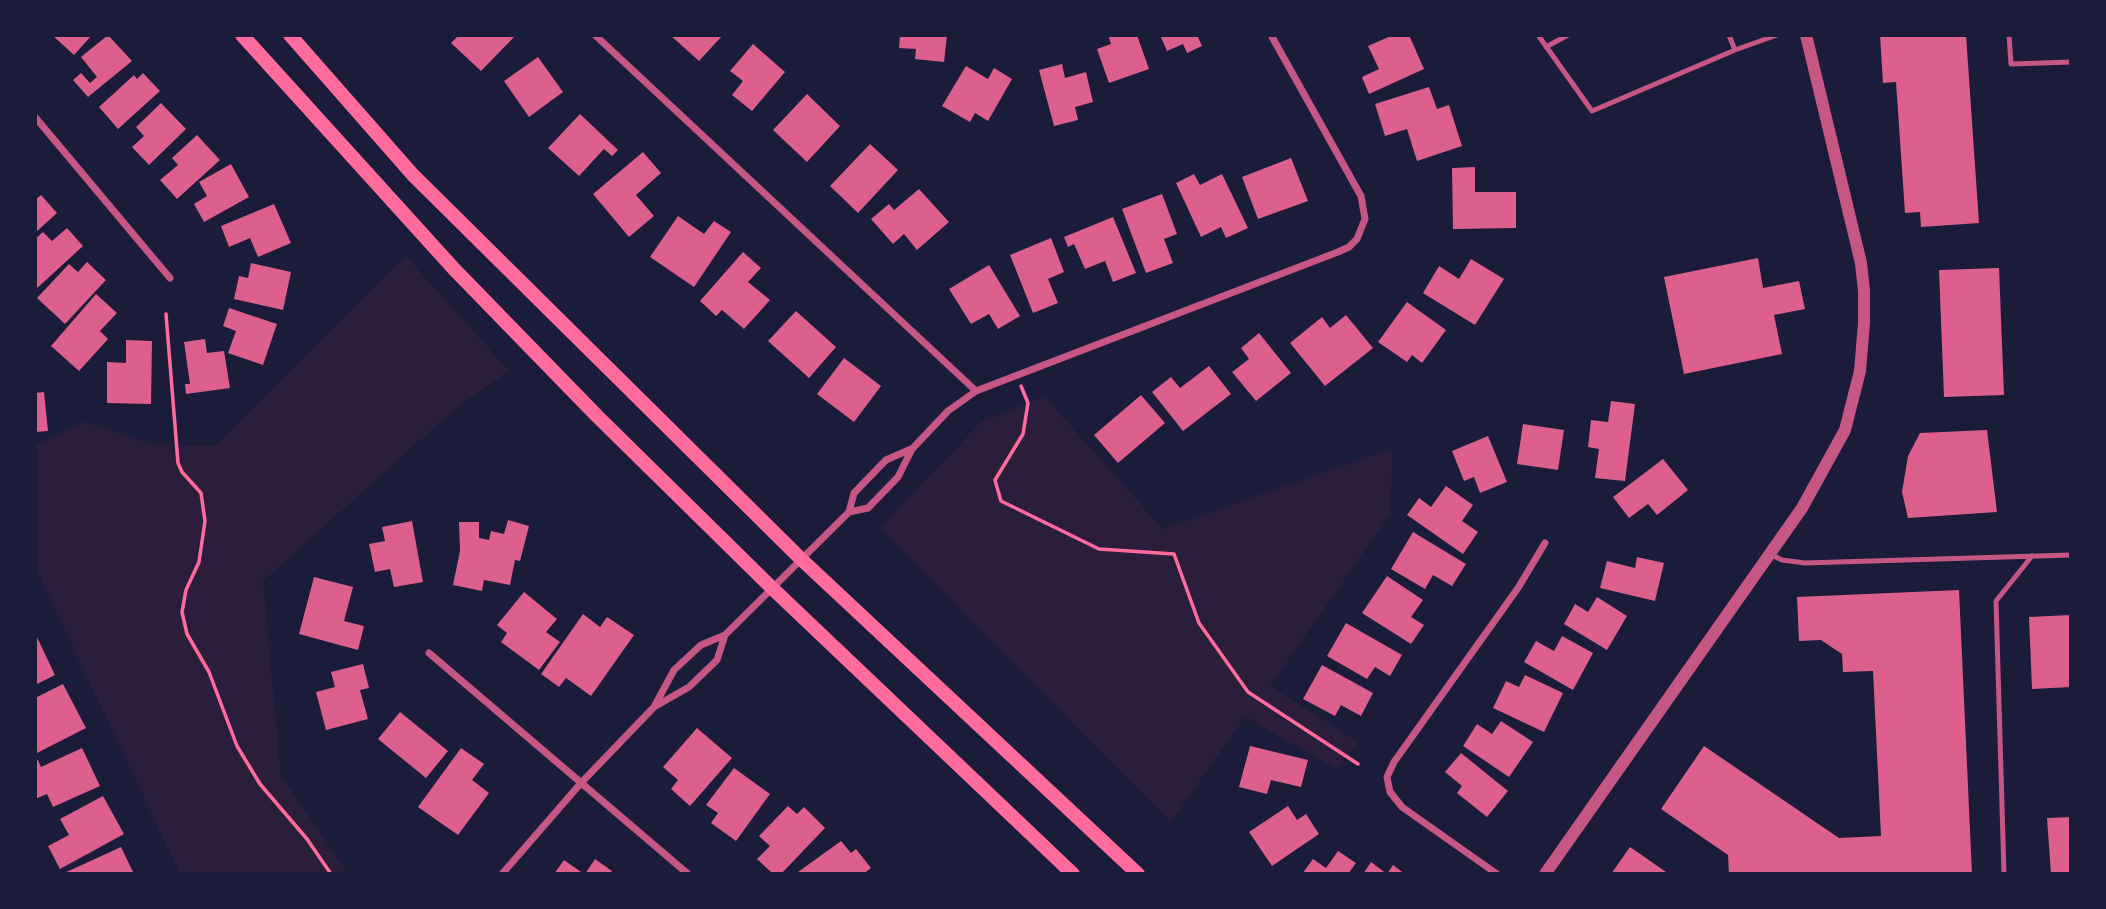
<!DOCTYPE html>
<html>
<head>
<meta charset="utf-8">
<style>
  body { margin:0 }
  #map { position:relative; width:2106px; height:909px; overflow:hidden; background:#1b1b3a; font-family:"DejaVu Sans",sans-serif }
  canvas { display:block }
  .frame { position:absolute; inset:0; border:37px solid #1b1b3a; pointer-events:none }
</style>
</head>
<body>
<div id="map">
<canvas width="2106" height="909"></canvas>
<div class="frame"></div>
</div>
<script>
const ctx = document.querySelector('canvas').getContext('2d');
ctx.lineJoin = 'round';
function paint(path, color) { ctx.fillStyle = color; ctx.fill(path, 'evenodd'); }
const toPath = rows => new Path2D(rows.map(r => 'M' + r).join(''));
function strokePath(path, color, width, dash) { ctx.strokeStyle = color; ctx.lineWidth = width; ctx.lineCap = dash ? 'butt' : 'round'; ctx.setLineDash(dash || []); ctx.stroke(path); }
paint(toPath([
  [406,256,509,371,456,408,263,581,281,775,348,874,180,874,35,567,35,445,84,422,155,445,216,446],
  [1044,396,1163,529,1393,448,1390,515,1270,686,1358,742,1337,769,1245,717,1171,822,880,528,981,422]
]), '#2a1e3b');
paint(toPath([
  [52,35,92,35,74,55],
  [108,35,132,61,88,97,73,80,81,73,90,83,97,77,81,57],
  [459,35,516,35,481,71,451,43],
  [670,35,723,35,699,61],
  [900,35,947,35,944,62,915,59,916,49,899,48],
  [1108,35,1137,35,1149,69,1109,83,1097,49,1111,44],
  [1160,35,1203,35,1198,37,1202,46,1187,53,1183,44,1167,51],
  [1393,35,1409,35,1424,69,1369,94,1362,77,1379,69,1368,46],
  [1880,35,1966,35,1979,223,1921,227,1920,212,1905,213,1896,82,1883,83],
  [753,44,785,72,752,111,732,95,743,81,730,71],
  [538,57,563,92,529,117,504,81],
  [1062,64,1065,78,1086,72,1093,102,1075,107,1078,120,1054,126,1039,70],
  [966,66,988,79,994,68,1012,79,988,121,975,113,970,122,942,106],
  [143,73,160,91,118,129,99,107,134,75,137,79],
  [1429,87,1437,109,1449,105,1462,146,1417,161,1407,129,1385,136,1375,104],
  [807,94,840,126,807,162,773,130],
  [161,103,186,129,149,165,132,147,144,136,136,127],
  [580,114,618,150,612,156,604,149,579,176,548,148],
  [197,135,220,160,177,199,160,180,178,165,172,158],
  [870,144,898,170,858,213,830,186],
  [643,152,661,173,636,195,654,216,629,237,593,194],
  [1291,158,1308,201,1258,219,1242,177],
  [231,164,249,197,204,222,194,204,207,196,199,182],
  [1475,167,1475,192,1516,192,1516,228,1453,229,1452,168],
  [1194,174,1200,185,1222,174,1248,228,1226,238,1221,227,1201,237,1176,183],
  [919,189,949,222,917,250,904,234,893,244,871,219,889,204,894,210],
  [1162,194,1177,234,1164,239,1173,263,1146,273,1122,209],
  [41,195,57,213,35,233,35,200],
  [274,204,291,243,258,257,250,238,229,247,221,226],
  [678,216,704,234,714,221,731,232,694,287,650,257],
  [1113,217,1136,273,1113,282,1105,261,1085,269,1074,244,1068,247,1064,237],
  [67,228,83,246,35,290,35,239,43,232,52,241],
  [1051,238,1064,272,1048,279,1058,303,1033,313,1010,255],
  [743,252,761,268,748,282,770,300,744,329,722,310,716,316,700,301],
  [1758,258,1763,288,1799,281,1805,309,1774,315,1782,354,1684,374,1664,277],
  [1471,259,1504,279,1475,325,1423,293,1439,266,1459,279],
  [87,262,106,280,65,324,37,298,69,264,78,272],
  [251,263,291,272,283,310,234,299,239,276,248,278],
  [989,265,1020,316,998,329,989,314,971,324,949,289],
  [1999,268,2004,395,1944,397,1939,270],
  [96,294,117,313,100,331,108,339,79,371,51,346],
  [1407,302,1446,330,1422,363,1412,355,1407,362,1378,342],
  [229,308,277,324,263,365,228,353,236,331,223,326],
  [796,311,836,347,809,378,768,341],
  [1346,315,1373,348,1325,386,1290,343,1322,317,1330,328],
  [1259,333,1291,373,1256,401,1232,372,1249,359,1241,348],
  [205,339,207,353,224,351,230,388,186,394,185,384,190,384,184,342],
  [126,340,152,341,151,404,107,403,107,362,126,363],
  [844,358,881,386,854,422,817,394],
  [1209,366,1231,394,1183,431,1152,392,1171,377,1180,388],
  [44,392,48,431,35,432,35,393],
  [1141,395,1165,423,1118,463,1094,435],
  [1611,401,1635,404,1625,481,1595,478,1599,449,1588,447,1591,420,1608,422],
  [1523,424,1564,430,1558,470,1517,464],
  [1987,430,1997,512,1908,518,1902,492,1908,456,1920,433],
  [1488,436,1507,482,1480,493,1474,477,1464,481,1452,451],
  [1663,459,1688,490,1657,515,1648,504,1629,518,1613,497],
  [1446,486,1473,505,1462,521,1478,532,1463,554,1407,515,1419,498,1431,507],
  [508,520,529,526,520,561,515,560,510,585,484,580,482,591,453,585,460,551,459,522,479,522,479,538,489,540,491,531,504,534],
  [412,521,423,582,394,587,390,569,375,572,369,544,385,541,382,527],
  [1413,532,1466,564,1452,586,1433,575,1425,589,1391,569],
  [1637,557,1664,563,1655,601,1600,588,1607,561,1635,568],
  [1387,576,1423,600,1411,617,1424,625,1411,644,1362,613],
  [314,577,353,587,344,621,364,626,358,650,299,634],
  [1959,590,1972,874,1729,874,1728,855,1661,809,1704,746,1839,838,1881,836,1873,671,1843,672,1842,654,1821,640,1799,641,1797,597],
  [524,592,557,619,546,632,560,642,539,670,501,642,507,633,497,625],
  [1597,597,1627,616,1607,650,1564,624,1575,604,1588,612],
  [583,614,600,627,607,617,634,635,591,696,566,678,559,687,541,674],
  [2071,615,2071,687,2032,689,2029,617],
  [1346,623,1402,655,1390,676,1375,667,1367,679,1327,656],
  [35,633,55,675,35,685],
  [1562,636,1593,653,1573,690,1524,662,1536,641,1554,651],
  [363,664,369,688,360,690,368,719,326,730,316,692,335,687,331,672],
  [1322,665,1373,693,1361,716,1341,705,1335,716,1303,699],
  [1525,675,1563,693,1544,732,1493,708,1506,681,1519,687],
  [63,684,86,728,35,754,35,698],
  [400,712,448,751,426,778,378,739],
  [1501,721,1533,742,1509,777,1463,746,1477,724,1492,734],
  [697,728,732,758,690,806,671,789,678,780,663,767],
  [1250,746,1308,760,1301,787,1271,780,1267,794,1239,787],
  [82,748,100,786,53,807,47,794,35,799,35,761,38,760,41,767],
  [461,748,484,764,472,780,489,793,458,835,418,807],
  [1461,753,1508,791,1487,817,1457,793,1462,786,1445,772],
  [734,768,770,794,736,841,711,823,718,813,706,805],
  [103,796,124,834,60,869,48,846,69,835,60,819],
  [788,806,797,814,804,807,825,828,781,874,773,874,757,859,770,846,759,836],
  [1288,806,1297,820,1306,814,1319,834,1272,866,1249,832],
  [2071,817,2071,874,2051,874,2047,818],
  [841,841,851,853,856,849,871,868,863,874,800,874,798,872],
  [121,847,134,874,62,874],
  [1630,847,1669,874,1611,874],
  [1338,851,1356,863,1348,874,1302,874,1313,859,1326,868],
  [595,859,612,871,610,874,585,874],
  [564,860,584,874,554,874],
  [1371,862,1387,874,1393,865,1405,874,1363,874]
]), '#dd5f8e');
strokePath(toPath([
  [166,314,178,463,182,472,201,493,205,521,199,562,186,590,182,612,187,634,209,672,237,746,260,784,307,839,331,874],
  [1021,386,1028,403,1023,434,995,480,1001,501,1099,549,1174,554,1199,623,1248,692,1358,764]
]), '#ff6b9d', 3.5);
strokePath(toPath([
  [1538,35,1592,111,1735,50,1777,35],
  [1729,35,1735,50],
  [2009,35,2011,64,2071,62],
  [1546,47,1568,35],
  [1770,554,1782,560,1805,563,2071,555],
  [2004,874,1996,601,2032,556]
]), '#c65784', 5);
strokePath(toPath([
  [595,35,976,391],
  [35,117,170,278],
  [849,512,868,508,898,477,912,449,948,411,976,391,1338,252,1349,247,1357,239,1365,219,1361,196,1271,35],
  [429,653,688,874],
  [654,707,674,670,701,645,725,635,849,512,854,493,886,460,911,449],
  [502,874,581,783,654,707,689,687,717,660,725,635],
  [1497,874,1402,807,1390,792,1387,777,1394,762,1518,588,1545,543]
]), '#c65784', 7);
strokePath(toPath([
  [1545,874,1802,508,1845,430,1860,371,1864,323,1864,291,1861,263,1806,35]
]), '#c65784', 12);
strokePath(toPath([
  [242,35,454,269,597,416,772,588,1073,874],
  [290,35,413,175,802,560,1138,874]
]), '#ff6b9d', 14);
</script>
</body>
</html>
